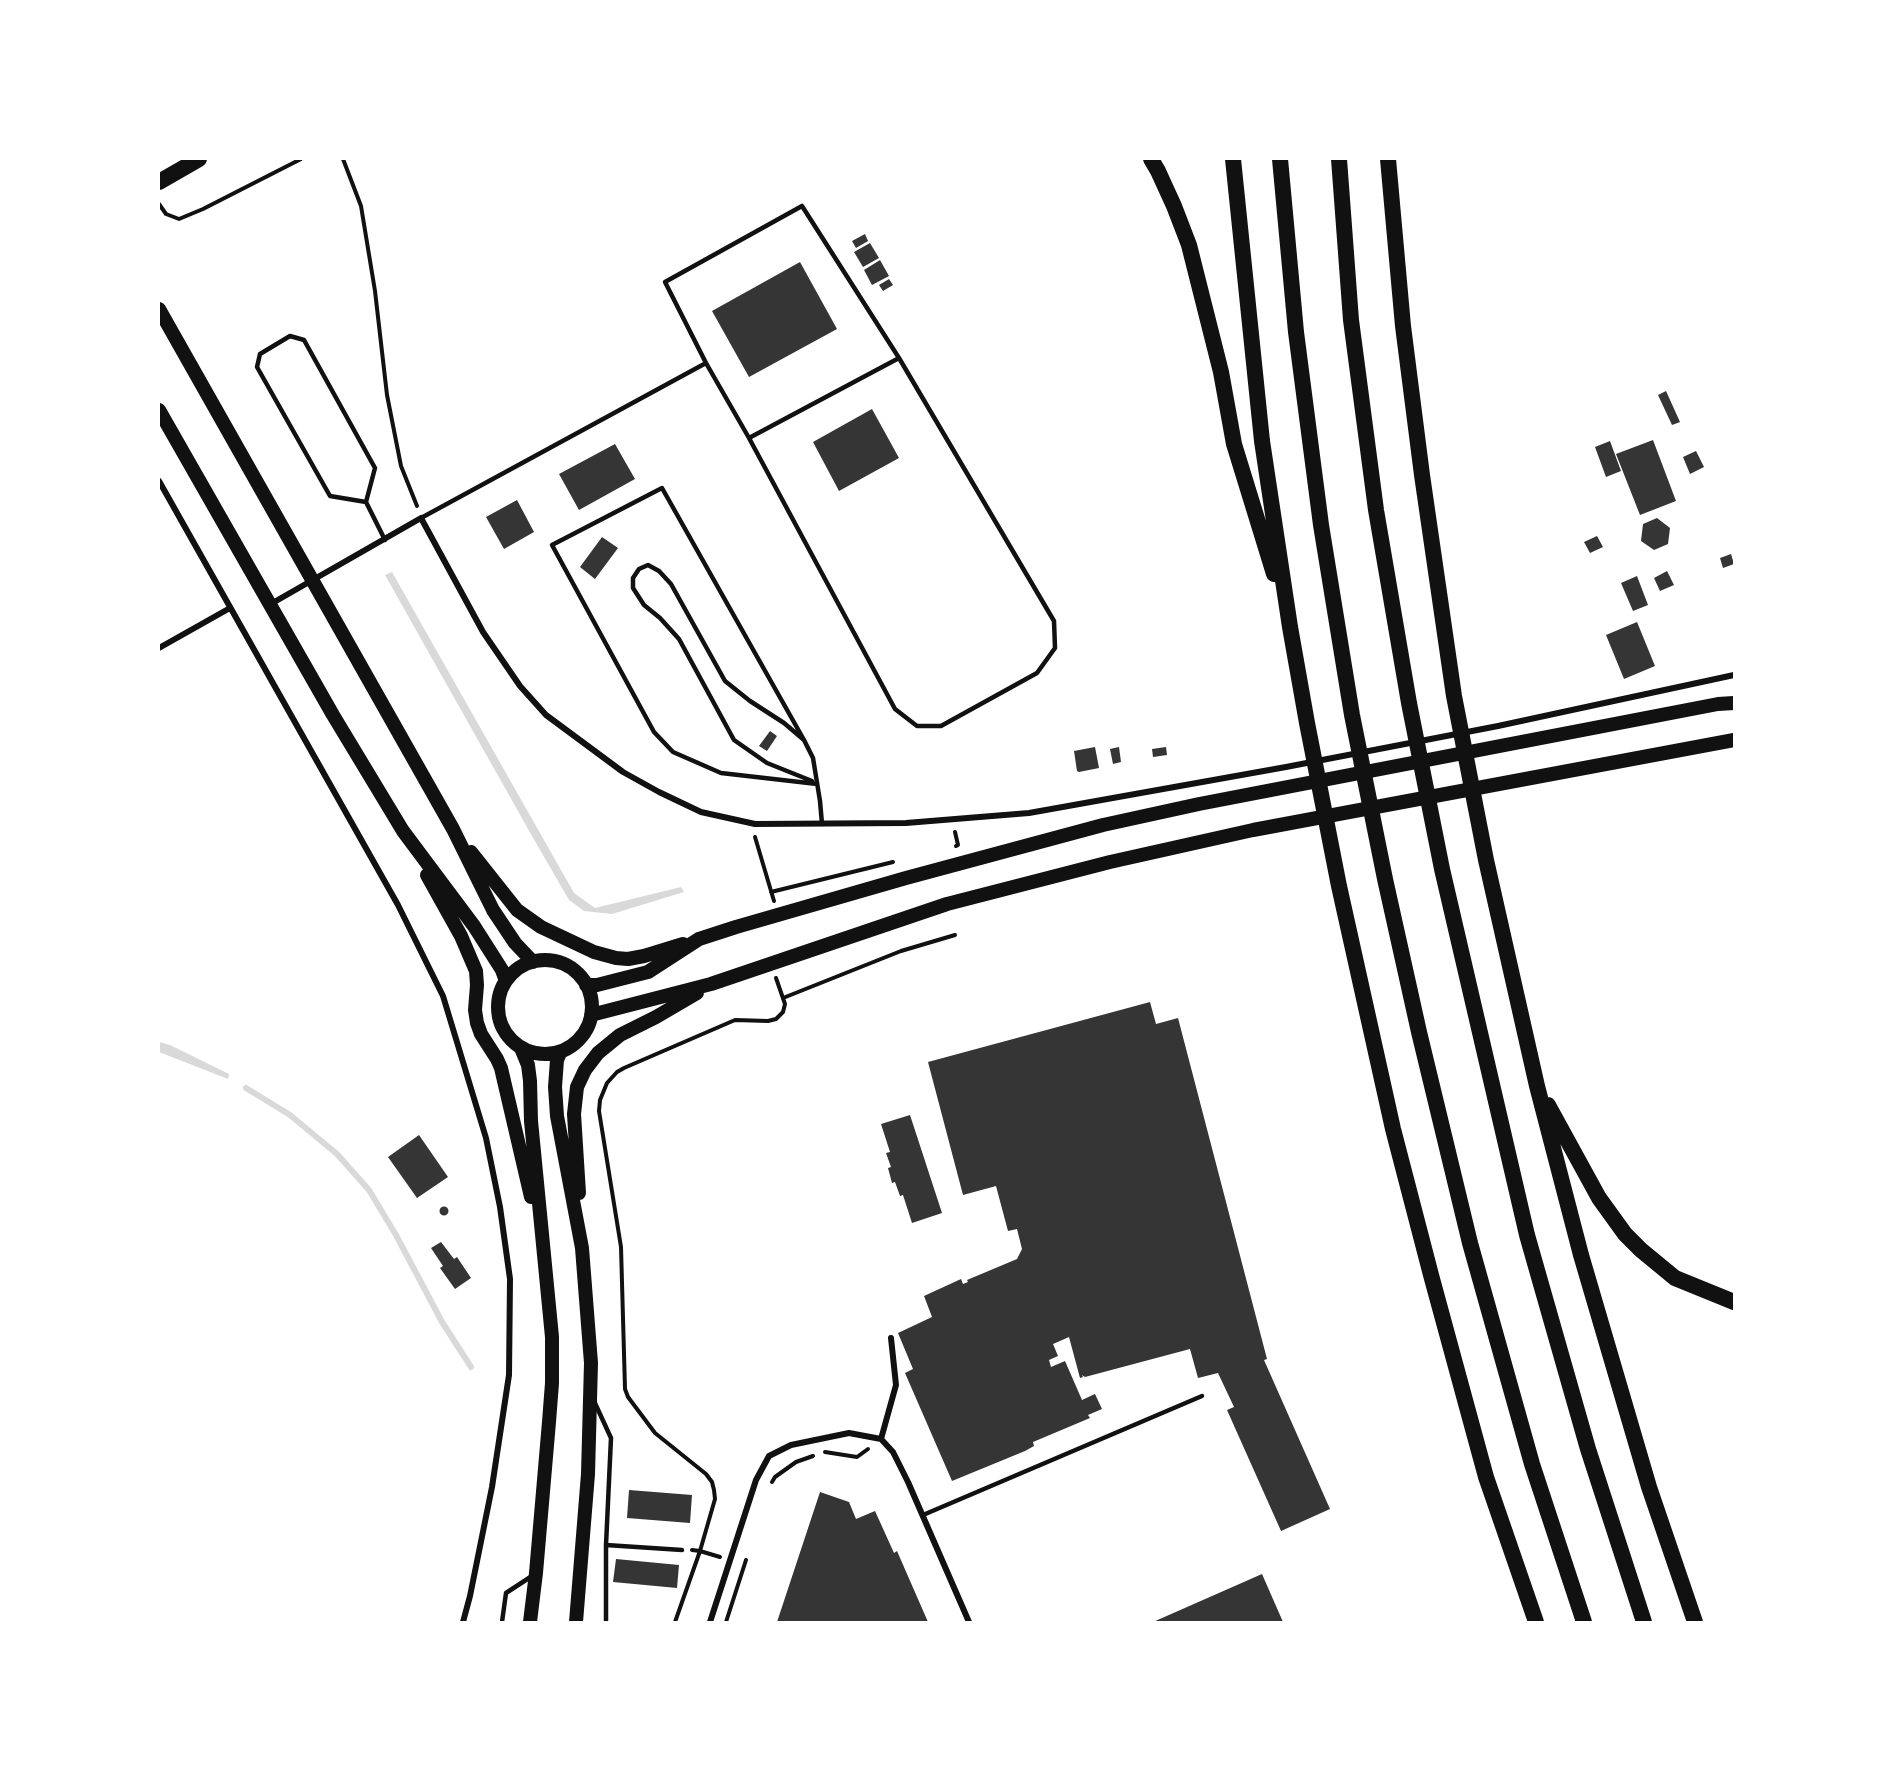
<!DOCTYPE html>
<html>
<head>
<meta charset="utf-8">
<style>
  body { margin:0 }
  #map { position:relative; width:1893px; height:1781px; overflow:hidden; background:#fff; font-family:"Work Sans",sans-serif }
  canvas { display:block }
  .frame { position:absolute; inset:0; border:160px solid #fff; pointer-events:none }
</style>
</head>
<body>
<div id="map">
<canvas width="1893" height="1781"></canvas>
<div class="frame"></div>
</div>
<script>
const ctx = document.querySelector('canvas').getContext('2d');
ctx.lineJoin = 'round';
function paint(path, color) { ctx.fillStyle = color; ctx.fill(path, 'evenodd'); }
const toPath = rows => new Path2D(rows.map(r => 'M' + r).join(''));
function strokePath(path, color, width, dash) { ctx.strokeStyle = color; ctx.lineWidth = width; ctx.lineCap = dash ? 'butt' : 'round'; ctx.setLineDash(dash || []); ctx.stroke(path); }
paint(toPath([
  [392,572,574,893,595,908,681,887,684,892,612,914,584,911,569,900,532,836,385,575],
  [159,1042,170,1045,229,1074,228,1079,159,1052]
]), '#d9d9d9');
strokePath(toPath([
  [246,1088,290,1115,337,1154,369,1190,396,1235,442,1322,471,1367]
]), '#d9d9d9', 6);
paint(toPath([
  [865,234,868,241,856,248,852,241],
  [870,243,879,258,863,267,854,252],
  [880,260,889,276,872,285,864,270],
  [800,262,837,329,749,377,712,311],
  [889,279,893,285,883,291,879,285],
  [1666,391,1680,422,1672,425,1658,395],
  [872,409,899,458,839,491,813,442],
  [1653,440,1676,501,1640,515,1616,454],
  [1610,441,1621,471,1606,477,1595,447],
  [615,444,635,479,579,510,559,474],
  [1696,451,1704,467,1690,474,1683,457],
  [517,500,534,532,504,549,486,517],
  [1657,518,1670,528,1668,544,1654,550,1641,541,1643,524],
  [1597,536,1603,547,1590,553,1584,542],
  [602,537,618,548,595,579,580,567],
  [1731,554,1734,564,1723,568,1720,558],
  [1667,571,1674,585,1660,591,1654,578],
  [1637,576,1648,605,1633,611,1621,583],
  [1637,622,1655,666,1624,679,1606,635],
  [770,731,777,736,767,751,759,746],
  [1095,747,1099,768,1079,772,1077,771,1074,751],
  [1119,747,1121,762,1113,764,1110,749],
  [1166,747,1167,755,1153,757,1152,749],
  [1150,1002,1156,1024,1178,1018,1267,1359,1264,1360,1330,1509,1281,1531,1227,1410,1234,1407,1218,1373,1198,1378,1190,1349,1085,1377,1082,1375,1083,1377,1080,1378,1069,1337,1053,1344,1058,1356,1049,1360,1051,1367,1065,1361,1082,1400,1095,1394,1102,1409,1088,1415,1090,1418,1033,1442,1034,1446,1025,1451,952,1481,905,1373,913,1369,898,1333,932,1317,924,1296,961,1279,963,1284,968,1282,967,1280,1017,1259,1022,1249,1017,1229,1008,1231,996,1186,963,1195,928,1062],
  [910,1115,942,1213,912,1223,903,1195,900,1196,895,1182,892,1183,888,1168,891,1167,886,1153,890,1152,881,1124],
  [419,1135,448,1177,417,1198,388,1157],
  '439.5 1211a4.5 4.5 0 1 1 9 0a4.5 4.5 0 1 1-9 0Z',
  [441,1242,454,1259,457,1257,471,1278,455,1289,440,1268,443,1266,431,1248],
  [629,1490,692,1495,690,1523,627,1518],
  [820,1492,849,1502,856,1519,875,1511,894,1553,897,1551,928,1622,777,1622],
  [616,1559,679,1565,677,1588,613,1582],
  [1262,1574,1283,1622,1153,1622]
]), '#353535');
strokePath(toPath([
  [343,159,361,206,375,291,387,395,401,466,417,506],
  [159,204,166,214,179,219,203,209,301,159],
  [955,832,958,845,956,846],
  [755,837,774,901],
  [771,892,893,862],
  [783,998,901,951,955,935],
  [825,1452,857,1457,868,1449],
  [772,1482,775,1477,796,1462,813,1456],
  [692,1550,700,1551,720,1557],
  [675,1622,700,1551,715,1499,714,1490,712,1482,706,1474,655,1433,628,1397,625,1389,621,1247,599,1111,600,1100,607,1083,617,1072,624,1068,735,1020,768,1021,776,1019,783,1012,785,1004,776,978],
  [726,1622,746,1560]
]), '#111', 4);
strokePath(toPath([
  [802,206,899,358,1054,621,1055,648,1037,673,941,726,917,726,895,709,749,438,706,363,665,282,802,206],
  [749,438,899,358],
  [366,502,330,496,257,367,260,354,290,336,304,340,375,468,366,502,385,540],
  [421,518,706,363],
  [804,740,662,488,552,545,654,732,673,752,721,773,817,784],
  [812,781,767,763,734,740,679,639,660,618,644,605,633,588,633,578,639,569,648,565,659,571,671,584,725,681,750,701,784,723,804,740,813,758,820,801,822,824],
  [594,1401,611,1438,606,1545,606,1622],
  [923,1515,1202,1396],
  [606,1545,682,1550],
  [502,1622,506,1593,532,1576]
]), '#111', 4.5);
strokePath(toPath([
  [159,481,398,905,443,996,486,1138,500,1207,510,1279,509,1375,492,1487,470,1596,463,1622],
  [269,605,421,518,483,632,520,686,546,715,623,772,659,792,701,812,755,824,906,823,1029,813,1286,767,1498,726,1734,675],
  [159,648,230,608],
  [891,1338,896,1385,881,1439,893,1452,908,1482,969,1622],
  [710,1622,756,1480,769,1456,791,1445,849,1433,881,1439]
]), '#111', 6);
strokePath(toPath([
  [159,309,453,829,493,910,515,943,533,962],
  [159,410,333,715,403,831,474,926,502,970,506,981],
  [471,852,517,910,541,927,594,952,616,958,628,959,644,956,683,944],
  [427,875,461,936,476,971,477,985,475,1010,477,1023,481,1034,497,1059,501,1068,531,1197],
  '498 1007a47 47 0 1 1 94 0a47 47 0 1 1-94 0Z',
  [586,985,597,985,648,972,699,939,736,927,906,878,1103,825,1199,804,1718,704,1734,703],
  [591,1015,711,984,947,904,1110,862,1253,830,1734,740],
  [521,1048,528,1065,530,1081,531,1121,552,1337,552,1383,549,1422,536,1573,530,1622],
  [560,1053,557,1060,555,1087,557,1116,582,1248,591,1363,588,1474,576,1622],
  [579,1193,574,1114,577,1087,585,1070,598,1053,620,1035,656,1017,697,993]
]), '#111', 14);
strokePath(toPath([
  [1151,159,1158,171,1174,206,1189,245,1221,372,1234,444,1274,574],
  [1233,159,1262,441,1290,627,1307,723,1339,886,1393,1129,1431,1275,1486,1477,1536,1622],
  [1280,159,1296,332,1321,525,1352,715,1385,879,1419,1032,1470,1243,1532,1464,1584,1622],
  [1339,159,1351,320,1376,510,1409,703,1442,869,1527,1235,1588,1449,1644,1622],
  [1388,159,1403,326,1422,475,1454,696,1486,860,1537,1086,1581,1255,1649,1487,1695,1622],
  [159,182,199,159],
  [1548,1105,1599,1198,1625,1234,1641,1250,1675,1278,1734,1302]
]), '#111', 16);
</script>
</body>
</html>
